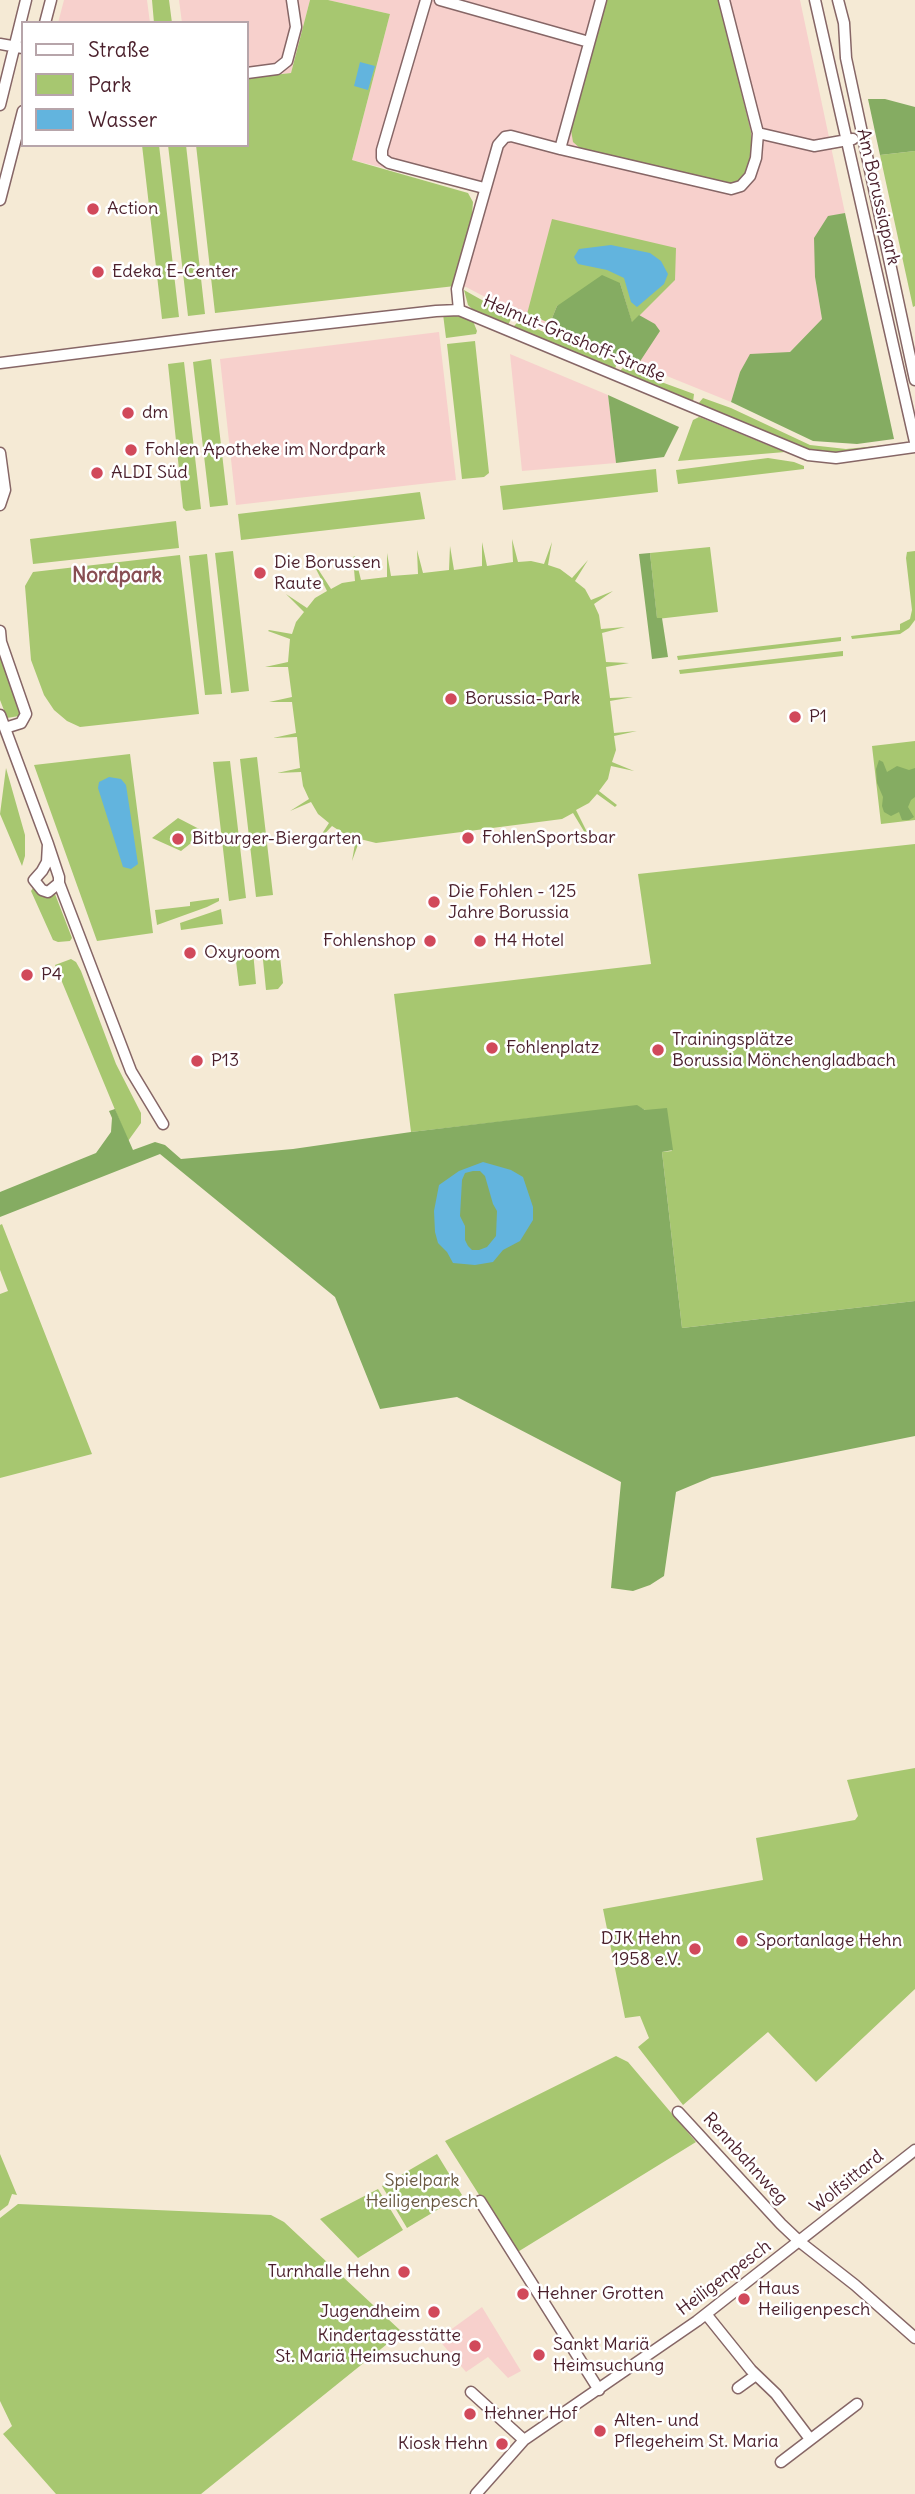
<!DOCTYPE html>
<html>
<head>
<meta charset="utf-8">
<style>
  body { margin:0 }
  #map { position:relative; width:915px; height:2494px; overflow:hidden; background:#f5ead5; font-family:Delius,sans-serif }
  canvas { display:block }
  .legend { position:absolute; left:21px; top:21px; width:228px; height:126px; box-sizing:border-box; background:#fff; border:2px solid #b7a5aa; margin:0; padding:9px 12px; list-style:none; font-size:21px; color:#4a1f2b }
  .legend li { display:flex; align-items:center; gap:14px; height:35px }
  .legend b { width:35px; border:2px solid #b7a5aa }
</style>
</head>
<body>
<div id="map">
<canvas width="915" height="2494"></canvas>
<ul class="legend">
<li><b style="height:9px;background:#fff"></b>Straße</li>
<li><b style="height:19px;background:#a7c770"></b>Park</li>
<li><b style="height:19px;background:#62b4de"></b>Wasser</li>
</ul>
</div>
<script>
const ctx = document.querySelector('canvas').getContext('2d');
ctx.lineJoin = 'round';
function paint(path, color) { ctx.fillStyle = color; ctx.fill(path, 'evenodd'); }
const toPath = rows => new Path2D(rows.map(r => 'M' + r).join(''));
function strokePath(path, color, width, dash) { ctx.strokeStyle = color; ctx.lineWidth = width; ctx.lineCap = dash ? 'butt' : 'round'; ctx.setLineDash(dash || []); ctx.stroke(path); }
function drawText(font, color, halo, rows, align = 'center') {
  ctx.font = font + ' Delius,sans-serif'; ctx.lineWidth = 5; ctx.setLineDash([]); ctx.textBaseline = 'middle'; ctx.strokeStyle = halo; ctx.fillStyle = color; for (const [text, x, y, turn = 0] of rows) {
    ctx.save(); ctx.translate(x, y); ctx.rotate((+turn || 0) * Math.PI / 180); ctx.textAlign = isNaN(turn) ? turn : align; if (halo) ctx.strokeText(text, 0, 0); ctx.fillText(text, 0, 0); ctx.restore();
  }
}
paint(toPath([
  [64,0,147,0,150,23,58,23],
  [179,0,310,0,291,73,247,78,247,23,182,23],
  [328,0,800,0,845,213,828,217,815,277,822,319,790,352,740,372,731,402,531,321,466,287,455,286,478,191,352,160,390,14],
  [439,332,456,480,236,505,220,359],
  [510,354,608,395,616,463,522,471],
  [482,2307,521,2371,508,2378,488,2357,466,2372,438,2339]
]), '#f7d0cc');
paint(toPath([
  [152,0,169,0,172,23,154,23],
  [310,0,328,0,390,14,352,160,468,193,473,202,472,215,455,286,215,313,196,145,247,145,247,78,291,73],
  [605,0,719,0,751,132,752,146,746,176,735,184,581,149,573,142,571,130],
  [142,145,159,145,179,317,162,319],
  [168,145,186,145,205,314,188,316],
  [915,151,915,306,913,307,880,155],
  [552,219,676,248,675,280,632,323,620,283,557,306,550,323,527,314],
  [464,290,512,317,508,325,473,310,468,305],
  [443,314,463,317,473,321,477,331,476,334,446,338],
  [519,321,591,353,617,361,615,370,513,327],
  [475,341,489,473,484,477,462,479,447,344],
  [211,359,228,505,210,507,193,362],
  [184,362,201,509,186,511,183,508,168,364],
  [625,365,653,379,694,394,693,402,620,371],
  [703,398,731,408,810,445,846,449,896,444,897,446,837,454,805,449,698,404],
  [699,417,702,418,785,452,678,461,693,420],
  [768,458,794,462,804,466,804,469,678,484,676,470],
  [656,469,658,492,503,510,500,486],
  [420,492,425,519,241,540,238,514],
  [176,521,179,548,33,564,30,539],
  [512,539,518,562,531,561,544,564,552,542,548,565,560,569,572,578,588,560,575,581,585,589,591,600,613,591,594,604,599,615,601,629,625,627,602,633,606,662,629,663,606,667,610,698,633,697,610,701,614,733,637,731,614,736,616,750,612,762,634,771,611,766,608,779,599,791,617,805,615,807,597,794,589,803,576,810,587,832,585,833,573,813,562,819,376,843,360,839,352,861,356,838,343,833,332,826,316,843,329,823,318,814,311,802,290,811,309,799,303,786,301,772,277,773,300,768,297,737,273,738,296,733,292,702,269,702,292,697,288,667,265,667,288,662,290,639,268,631,269,630,292,634,296,622,304,612,286,594,307,608,315,598,327,591,316,569,318,569,331,589,342,583,355,581,353,557,355,556,361,580,387,577,387,553,391,576,418,574,417,550,423,573,449,570,450,546,454,570,482,566,482,542,487,566,513,562],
  [710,547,718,612,657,619,650,553],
  [233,551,249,691,231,693,215,553],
  [915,551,915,620,909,628,900,634,852,639,851,636,900,630,900,624,910,619,912,610,906,558,907,552],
  [207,554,222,694,205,695,189,556],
  [180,555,199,714,80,727,67,721,54,710,44,695,31,660,25,586,33,572],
  [841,637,841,641,678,660,677,656],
  [843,651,843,656,680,674,679,670],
  [0,655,21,714,19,716,7,718,0,700],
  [915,741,915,820,881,824,872,746],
  [130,754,153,933,97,941,34,765],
  [257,757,273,895,256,897,240,759],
  [230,761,246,898,229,901,213,762],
  [6,768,25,835,25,856,22,866,0,814],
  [178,818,205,832,181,851,152,838],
  [915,844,915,1301,682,1328,662,1152,672,1151,645,1110,637,1106,411,1132,394,994,651,964,638,874],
  [33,888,47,895,55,894,72,938,70,941,58,942,53,940,31,891],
  [219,898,219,901,207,907,157,925,155,910,190,906,190,902],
  [221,909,223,924,181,930,180,923],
  [279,948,283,983,278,989,266,990,262,950],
  [253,951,256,984,239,986,235,953],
  [71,959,76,962,81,971,116,1064,141,1113,141,1123,128,1141,55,965],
  [2,1224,92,1454,0,1478,0,1294,8,1291,0,1270,0,1225],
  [915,1768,915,1989,816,2082,768,2032,683,2105,638,2047,649,2038,640,2016,625,2018,603,1909,763,1880,756,1838,855,1820,858,1816,847,1780],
  [616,2056,628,2062,696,2142,516,2253,445,2141],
  [0,2154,17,2195,12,2194,8,2205,0,2211],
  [437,2154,462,2195,407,2228,382,2186],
  [378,2189,403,2230,358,2258,320,2219],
  [18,2204,271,2215,284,2222,402,2332,201,2494,56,2494,3,2434,12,2426,0,2401,0,2218]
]), '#a7c770');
paint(toPath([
  [868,99,885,99,915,107,915,151,880,155],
  [845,213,894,439,857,444,813,441,731,402,740,372,750,354,790,352,822,319,815,277,814,238,828,216],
  [602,275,620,283,632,322,639,315,655,324,660,331,637,366,548,328,557,306],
  [608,395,679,427,664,457,616,463],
  [650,553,657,618,662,618,668,657,652,659,639,554],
  [879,760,883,762,887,772,897,766,909,770,915,768,915,797,911,800,908,807,914,817,909,820,902,820,899,812,891,816,884,812,882,806,883,797,877,783,876,769],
  [637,1105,645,1110,667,1108,673,1150,662,1152,682,1328,915,1301,915,1436,712,1477,676,1492,664,1576,650,1585,633,1591,611,1588,621,1482,457,1397,380,1409,335,1297,160,1154,0,1217,0,1192,96,1153,111,1132,112,1118,109,1111,115,1109,133,1150,155,1142,165,1145,181,1159,293,1149,411,1132]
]), '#85ac62');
paint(toPath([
  [360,62,375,66,368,90,354,86],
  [611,245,650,253,661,261,668,274,664,284,637,307,631,302,624,278,607,270,578,264,574,257,579,249],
  [109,777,121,779,126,785,138,864,131,869,123,867,98,788,99,782],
  [483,1162,511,1170,523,1177,533,1207,533,1220,520,1241,503,1250,493,1262,475,1265,453,1263,447,1252,438,1243,435,1232,434,1211,439,1185,459,1171],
  [473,1171,480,1171,485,1176,493,1204,497,1211,496,1236,487,1247,479,1250,472,1250,468,1246,465,1240,465,1226,460,1216,462,1180,465,1173]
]), '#62b4de');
const minor = toPath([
  [426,0,382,150,382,158,389,163,484,188],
  [440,0,589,42],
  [601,0,560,149,731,189,741,186,750,176,756,158,758,133,724,0],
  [815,0,915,442],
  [838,0,844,23,846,58,915,380],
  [45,23,51,0],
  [0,44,23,48],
  [247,73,277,69,287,61,296,27,292,0],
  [0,105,26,0],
  [758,133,814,146,853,139],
  [0,200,23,111],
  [459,310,457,289,498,145,505,137,511,136,560,149],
  [0,363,214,336,436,311,459,310,808,455,836,458,915,447],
  [0,453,5,490,0,505],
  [0,631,1,642,26,714,21,723,5,728],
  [0,715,48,844,47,862,42,871,34,880,42,890,48,892,59,883,59,877,48,844],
  [59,883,131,1071,163,1124],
  [678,2112,781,2224,800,2242,855,2285,915,2338],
  [480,2201,599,2390],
  [706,2314,751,2370,776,2394,810,2439],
  [738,2388,756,2375],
  [471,2392,524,2440],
  [781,2462,857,2404],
  [476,2494,524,2440,697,2321,915,2150]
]);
strokePath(minor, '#866666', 13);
strokePath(minor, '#fff', 10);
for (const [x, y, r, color] of [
  [93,209,7,"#d1495b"],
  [98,272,7,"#d1495b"],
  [128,413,7,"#d1495b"],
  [131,450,7,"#d1495b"],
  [97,473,7,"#d1495b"],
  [260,573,7,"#d1495b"],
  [451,699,7,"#d1495b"],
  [795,717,7,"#d1495b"],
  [468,838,7,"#d1495b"],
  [178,839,7,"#d1495b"],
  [434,902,7,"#d1495b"],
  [430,941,7,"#d1495b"],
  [480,941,7,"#d1495b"],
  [190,953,7,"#d1495b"],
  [27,975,7,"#d1495b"],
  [492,1048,7,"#d1495b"],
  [658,1050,7,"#d1495b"],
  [197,1061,7,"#d1495b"],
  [742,1941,7,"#d1495b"],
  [695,1949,7,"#d1495b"],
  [404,2272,7,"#d1495b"],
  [523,2294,7,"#d1495b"],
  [744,2299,7,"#d1495b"],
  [434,2312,7,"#d1495b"],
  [475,2346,7,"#d1495b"],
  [539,2355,7,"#d1495b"],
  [470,2414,7,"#d1495b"],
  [600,2431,7,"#d1495b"],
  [502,2444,7,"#d1495b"]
]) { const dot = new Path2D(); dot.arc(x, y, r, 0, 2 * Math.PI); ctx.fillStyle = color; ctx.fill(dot); strokePath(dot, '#fff', 2.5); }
drawText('18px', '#4a1f2b', '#fff', [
  ["Am Borussiapark",878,197,77],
  ["Helmut-Grashoff-Straße",574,339,23],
  ["Rennbahnweg",745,2159,48],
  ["Wolfsittard",847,2182,-39],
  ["Heiligenpesch",724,2278,-37]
]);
drawText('18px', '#4a1f2b', '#fff', [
  ["Action",107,209],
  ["Edeka E-Center",112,272],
  ["dm",142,413],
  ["Fohlen Apotheke im Nordpark",145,450],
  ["ALDI Süd",111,473],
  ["Die Borussen",274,563],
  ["Raute",274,584],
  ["Borussia-Park",465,699],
  ["P1",809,717],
  ["FohlenSportsbar",482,838],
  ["Bitburger-Biergarten",192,839],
  ["Die Fohlen - 125",448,892],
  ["Jahre Borussia",448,913],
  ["Fohlenshop",416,941,"right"],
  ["H4 Hotel",494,941],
  ["Oxyroom",204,953],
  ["P4",41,975],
  ["Trainingsplätze",672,1040],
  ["Borussia Mönchengladbach",672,1061],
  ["Fohlenplatz",506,1048],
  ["P13",211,1061],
  ["DJK Hehn",681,1939,"right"],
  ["1958 e.V.",681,1960,"right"],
  ["Sportanlage Hehn",756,1941],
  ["Turnhalle Hehn",390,2272,"right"],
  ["Haus",758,2289],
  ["Heiligenpesch",758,2310],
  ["Hehner Grotten",537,2294],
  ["Jugendheim",420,2312,"right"],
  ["Kindertagesstätte",461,2336,"right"],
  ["St. Mariä Heimsuchung",461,2357,"right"],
  ["Sankt Mariä",553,2345],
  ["Heimsuchung",553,2366],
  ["Hehner Hof",484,2414],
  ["Alten- und",614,2421],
  ["Pflegeheim St. Maria",614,2442],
  ["Kiosk Hehn",488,2444,"right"]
], 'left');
drawText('18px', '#6b5a43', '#fff', [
  ["Spielpark",422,2181],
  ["Heiligenpesch",422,2202]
]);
drawText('bold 21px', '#884e53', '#fff', [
  ["Nordpark",117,576]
]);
</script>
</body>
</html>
